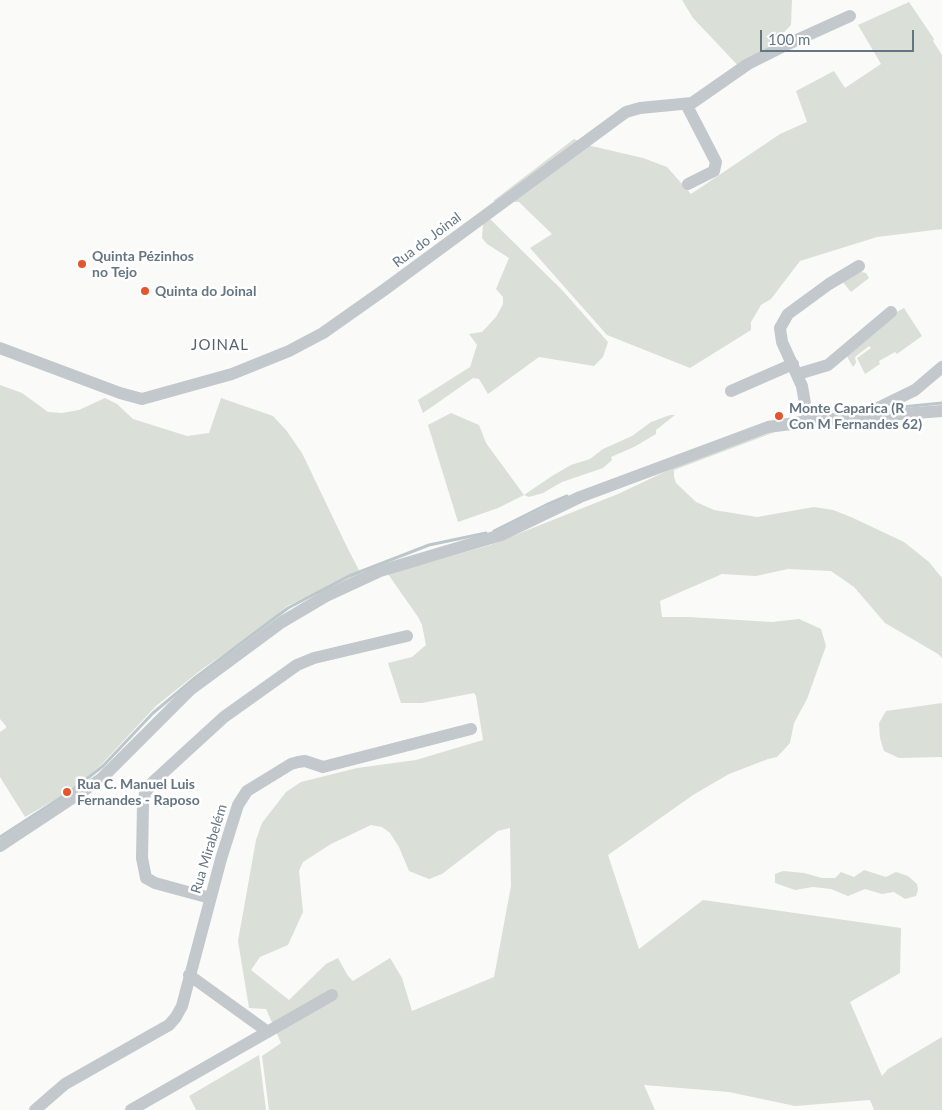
<!DOCTYPE html>
<html>
<head>
<meta charset="utf-8">
<style>
  body { margin:0 }
  #map { position:relative; width:942px; height:1110px; overflow:hidden; background:#fafaf8; font-family:Lato,sans-serif }
  canvas { display:block }
  .scale { position:absolute; left:760px; top:30px; width:154px; height:22px; box-sizing:border-box; border:2px solid #657683; border-top:0; padding-left:6px; font-size:15px; line-height:18px; white-space:nowrap; color:#657683; -webkit-text-stroke:4px #fff; paint-order:stroke }
</style>
</head>
<body>
<div id="map">
<canvas width="942" height="1110"></canvas>
<div class="scale">100 m</div>
</div>
<script>
const ctx = document.querySelector('canvas').getContext('2d');
ctx.lineJoin = 'round';
function paint(path, color) { ctx.fillStyle = color; ctx.fill(path, 'evenodd'); }
const toPath = rows => new Path2D(rows.map(r => 'M' + r).join(''));
function strokePath(path, color, width, dash) { ctx.strokeStyle = color; ctx.lineWidth = width; ctx.lineCap = dash ? 'butt' : 'round'; ctx.setLineDash(dash || []); ctx.stroke(path); }
function drawText(font, color, halo, rows, align = 'center') {
  ctx.font = font + ' Lato,sans-serif'; ctx.lineWidth = 5; ctx.setLineDash([]); ctx.textBaseline = 'middle'; ctx.strokeStyle = halo; ctx.fillStyle = color; for (const [text, x, y, turn = 0] of rows) {
    ctx.save(); ctx.translate(x, y); ctx.rotate((+turn || 0) * Math.PI / 180); ctx.textAlign = isNaN(turn) ? turn : align; if (halo) ctx.strokeText(text, 0, 0); ctx.fillText(text, 0, 0); ctx.restore();
  }
}
paint(toPath([
  [682,0,792,0,791,25,745,73,693,18],
  [909,2,934,39,933,41,942,55,942,229,877,237,800,261,771,299,761,305,751,322,751,330,690,368,607,335,530,248,552,234,519,202,493,201,574,139,587,145,643,158,667,167,691,194,780,134,807,122,796,91,834,71,845,88,881,64,858,25],
  [490,219,562,290,608,342,603,357,594,366,539,357,488,394,479,379,473,378,423,413,418,400,470,367,477,345,469,334,482,332,496,317,503,304,503,297,496,289,509,258,487,244,482,238,483,224],
  [861,272,866,273,869,278,851,292,841,280],
  [904,308,922,336,897,354,895,352,879,361,880,364,865,374,857,358,871,348,869,346,855,357,856,363,853,367,845,353,893,314],
  [0,385,22,393,48,412,62,413,79,410,105,398,117,404,133,419,187,436,209,433,221,398,273,416,286,430,302,453,347,547,365,582,309,596,287,606,267,624,201,670,156,706,101,765,70,791,25,817,0,777,0,732,6,728,6,726,0,719],
  [451,413,479,425,486,443,524,495,552,476,571,465,590,459,603,449,632,436,651,422,670,415,675,415,656,430,656,434,634,447,611,457,612,460,603,468,562,482,543,493,529,497,524,495,498,508,458,522,428,425],
  [818,425,818,428,775,432,674,470,674,477,676,483,696,502,714,510,757,517,814,507,833,510,851,517,904,542,929,562,942,578,942,658,938,654,885,623,854,587,831,571,788,569,756,576,722,574,660,601,662,617,688,617,772,622,799,619,821,629,826,646,807,699,794,723,790,743,777,757,768,759,729,774,693,795,608,855,639,949,703,900,901,928,900,973,850,1002,882,1076,888,1069,942,1037,942,1110,874,1110,870,1100,795,1106,729,1092,644,1085,655,1110,269,1110,262,1056,281,1043,266,1009,249,1008,238,941,256,840,262,823,286,792,301,782,357,768,416,760,483,740,476,696,474,693,422,703,401,703,388,663,412,657,426,645,422,625,418,617,388,574,490,545,618,494,675,467,775,431],
  [371,825,382,827,390,833,399,847,409,871,429,879,442,874,498,831,510,828,511,886,494,977,412,1011,402,978,390,958,353,981,348,976,338,958,326,964,289,1000,251,970,260,957,288,945,303,912,299,871,303,862,331,844],
  [942,703,942,757,899,758,884,751,880,738,879,723,886,711],
  [864,870,886,877,896,872,908,876,917,884,918,890,916,896,905,899,894,892,882,894,865,889,848,896,831,889,813,887,795,890,775,883,775,874,783,871,804,873,822,878,835,878,841,872,854,877],
  [259,1055,266,1110,196,1110,189,1096]
]), '#dadfd7');
strokePath(toPath([
  [891,408,942,403],
  [811,414,831,413],
  [494,531,546,505,567,496],
  [0,837,71,791,103,766,153,713,196,677,288,608,349,576,429,545,486,533]
]), '#bbc7cb', 3);
strokePath(toPath([
  [686,104,716,162,714,171,688,184],
  [0,348,120,393,142,399,232,374,289,351,323,333,384,290,626,112,640,108,692,103,748,64,788,44,850,16],
  [798,374,828,365,891,312],
  [731,391,793,364],
  [866,414,915,390,942,367],
  [808,421,802,386,782,342,780,328,788,314,829,284,859,266],
  [0,846,101,779,190,690,282,622,326,596,380,571,501,535,580,497,768,427,808,421,942,411],
  [210,898,155,883,146,878,142,858,143,805,145,793,153,782,224,717,297,665,314,658,407,636],
  [189,975,268,1032],
  [35,1110,65,1084,169,1025,176,1017,182,1006,221,859,238,805,247,791,291,764,298,762,305,761,323,767,471,729],
  [131,1110,332,995]
]), '#c3c8cc', 12);
for (const [x, y, r, color] of [
  [82,264,5,"#e4572e"],
  [145,291,5,"#e4572e"],
  [779,416,5,"#e4572e"],
  [67,792,5,"#e4572e"]
]) { const dot = new Path2D(); dot.arc(x, y, r, 0, 2 * Math.PI); ctx.fillStyle = color; ctx.fill(dot); strokePath(dot, '#fff', 2); }
drawText('14px', '#657683', '#fff', [
  ["Rua do Joinal",427,240,-37],
  ["Rua Mirabelém",209,849,-73]
]);
drawText('bold 14px', '#657683', '#fff', [
  ["Quinta Pézinhos",92,256],
  ["no Tejo",92,272],
  ["Quinta do Joinal",155,291],
  ["Monte Caparica (R",789,408],
  ["Con M Fernandes 62)",789,424],
  ["Rua C. Manuel Luis",77,784],
  ["Fernandes - Raposo",77,800]
], 'left');
ctx.letterSpacing = '1px';
drawText('15px', '#57646e', '#fff', [
  ["JOINAL",220,345]
]);
ctx.letterSpacing = '0px';
</script>
</body>
</html>
